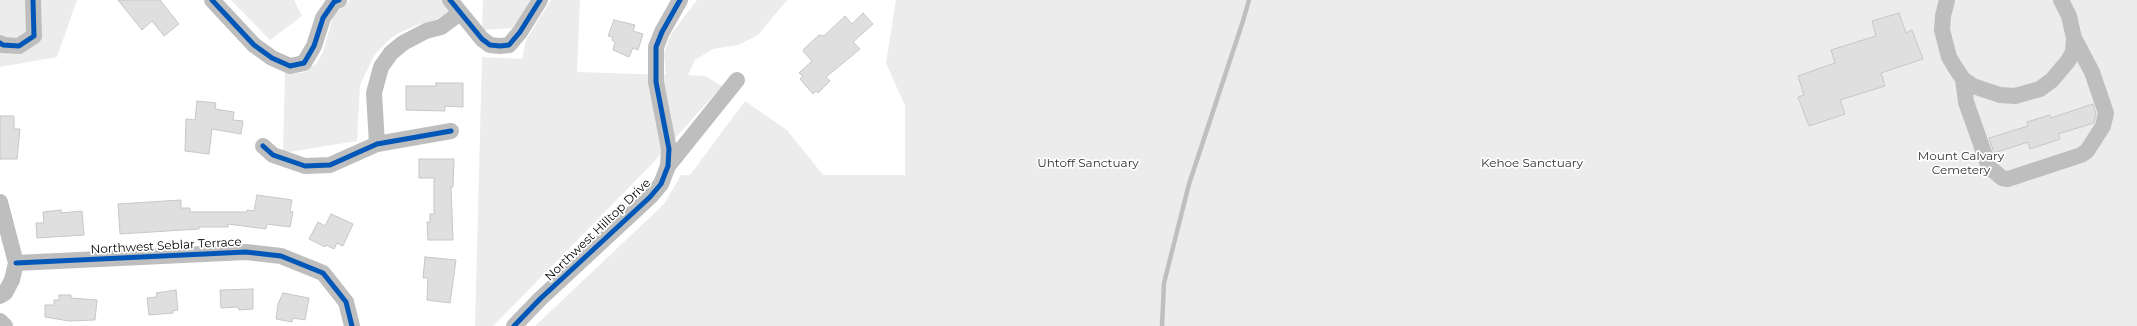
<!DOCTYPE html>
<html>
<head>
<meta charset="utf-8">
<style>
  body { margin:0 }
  canvas { display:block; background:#fff }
</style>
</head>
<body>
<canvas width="2137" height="326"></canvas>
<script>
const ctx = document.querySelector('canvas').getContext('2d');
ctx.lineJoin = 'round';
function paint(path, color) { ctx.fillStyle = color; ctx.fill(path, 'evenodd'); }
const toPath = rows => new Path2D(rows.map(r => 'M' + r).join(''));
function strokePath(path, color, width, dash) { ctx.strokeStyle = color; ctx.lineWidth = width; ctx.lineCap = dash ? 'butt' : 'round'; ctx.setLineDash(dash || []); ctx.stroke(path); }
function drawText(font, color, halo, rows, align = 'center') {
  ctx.font = font + ' Montserrat,sans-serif'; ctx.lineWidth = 3.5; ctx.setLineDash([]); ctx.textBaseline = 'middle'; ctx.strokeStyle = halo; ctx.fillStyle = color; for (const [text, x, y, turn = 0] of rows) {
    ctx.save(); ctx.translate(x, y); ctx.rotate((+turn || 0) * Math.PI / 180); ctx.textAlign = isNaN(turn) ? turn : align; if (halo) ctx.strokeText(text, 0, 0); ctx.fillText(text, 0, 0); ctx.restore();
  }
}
paint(toPath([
  [0,0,77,0,57,57,0,67],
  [231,0,294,0,302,16,270,40],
  [350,0,443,0,455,8,432,22,420,24,401,32,391,38,375,54,360,85,357,141,283,153,285,71,302,73,317,63,323,52,333,17,336,12],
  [483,0,530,0,514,28,482,30],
  [551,0,580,0,577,72,666,75,664,53,671,34,697,0,787,0,758,35,738,45,713,49,695,60,688,75,705,76,722,86,650,166,493,326,475,326,482,57,522,59,526,40],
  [896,0,2137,0,2137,326,535,326,664,204,681,175,690,175,745,101,787,130,823,175,905,175,905,106,886,63]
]), '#ececec');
strokePath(toPath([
  [1162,326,1164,283,1189,184,1243,21,1249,0]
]), '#bfbfbf', 4.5);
const building = toPath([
  [118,0,160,0,179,24,164,36,152,21,142,30,118,0],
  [863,13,873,24,853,42,860,49,826,77,830,81,818,93,816,91,813,94,800,79,803,76,799,73,812,61,803,51,805,48,819,35,824,36,845,16,852,24,863,13],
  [1899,13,1906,33,1912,30,1923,59,1881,73,1885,86,1840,100,1845,114,1809,126,1798,97,1804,95,1798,76,1835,63,1831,50,1876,36,1872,21,1899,13],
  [614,20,635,25,633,31,643,34,638,50,633,48,629,57,613,50,615,42,612,40,613,37,608,36,614,20],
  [436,83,463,83,463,107,445,106,445,111,406,110,406,86,436,86,436,83],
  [197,101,216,103,215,109,234,112,233,120,243,121,241,134,212,129,209,154,185,151,186,119,195,120,197,101],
  [2093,104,2096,114,2094,123,2058,134,2060,139,2030,149,2028,142,1994,153,1989,138,2028,126,2027,122,2050,115,2051,118,2093,104],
  [0,116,14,116,14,129,20,129,17,159,0,159,0,116],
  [419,159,454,159,453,187,451,187,453,240,428,240,427,222,430,222,430,214,434,214,434,178,419,178,419,159],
  [257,195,292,200,290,211,293,212,290,227,267,224,266,229,228,224,228,227,199,227,199,229,120,234,118,204,181,200,181,208,190,208,190,212,247,212,247,210,254,211,257,195],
  [61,210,61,213,82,211,84,235,37,238,36,223,44,223,43,212,61,210],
  [331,214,353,224,343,246,337,243,334,249,326,245,325,247,309,239,318,222,325,226,331,214],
  [425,257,456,260,450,303,427,300,428,278,423,278,425,257],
  [253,289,253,309,239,310,238,307,221,308,220,290,253,289],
  [176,290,178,310,173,311,173,313,149,315,147,298,157,297,156,293,176,290],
  [283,293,309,298,305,320,293,318,292,322,276,319,278,304,283,293],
  [59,295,71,295,71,298,97,300,95,320,69,321,45,317,45,305,54,305,54,300,59,300,59,295]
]);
paint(building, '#dfdfdf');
strokePath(building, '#c7c7c7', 1);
strokePath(toPath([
  [212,0,254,45,272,58,290,66,304,63,314,46,323,18,334,2,339,0],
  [450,0,482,39,490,45,500,46,509,45,520,32,540,0],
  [1947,0,1943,16,1942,30,1949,57,1955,67,1963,79,1973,86,2000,95,2015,96,2040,89,2052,80,2068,61,2073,52,2074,38,2069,16,2061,0],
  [0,43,3,45,19,46,34,36,33,0],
  [1963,79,1966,102,1989,167,2002,178,2008,179,2081,155,2087,151,2103,126,2106,113,2092,72,2074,38],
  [377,144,374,93,381,67,391,53,403,43,426,31,441,27,460,13],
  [263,146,273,155,305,166,330,165,377,144,451,131],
  [668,166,737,80],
  [0,202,16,263,12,280,5,293,0,296],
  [16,263,246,252,281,256,323,273,346,302,352,326],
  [0,321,5,326],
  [514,326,540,299,650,197,661,184,668,166,669,149,656,82,656,47,662,32,680,0]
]), '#bebebe', 16);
strokePath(toPath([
  [212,0,254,45,272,58,290,66,304,63,314,46,323,18,334,2,339,0],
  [450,0,482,39,490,45,500,46,509,45,520,32,540,0],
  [0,43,3,45,19,46,34,36,33,0],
  [263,146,273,155,305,166,330,165,377,144,451,131],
  [16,263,246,252,281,256,323,273,346,302,352,326],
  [514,326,540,299,650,197,661,184,668,166,669,149,656,82,656,47,662,32,680,0]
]), '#0057b8', 5);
drawText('12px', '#333', '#fff', [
  ["Mount Calvary",1961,156],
  ["Cemetery",1961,170],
  ["Uhtoff Sanctuary",1088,163],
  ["Kehoe Sanctuary",1532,163]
]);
drawText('12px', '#000', '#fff', [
  ["Northwest Hilltop Drive",598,230,-44],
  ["Northwest Seblar Terrace",166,246,-3]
]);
</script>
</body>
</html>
